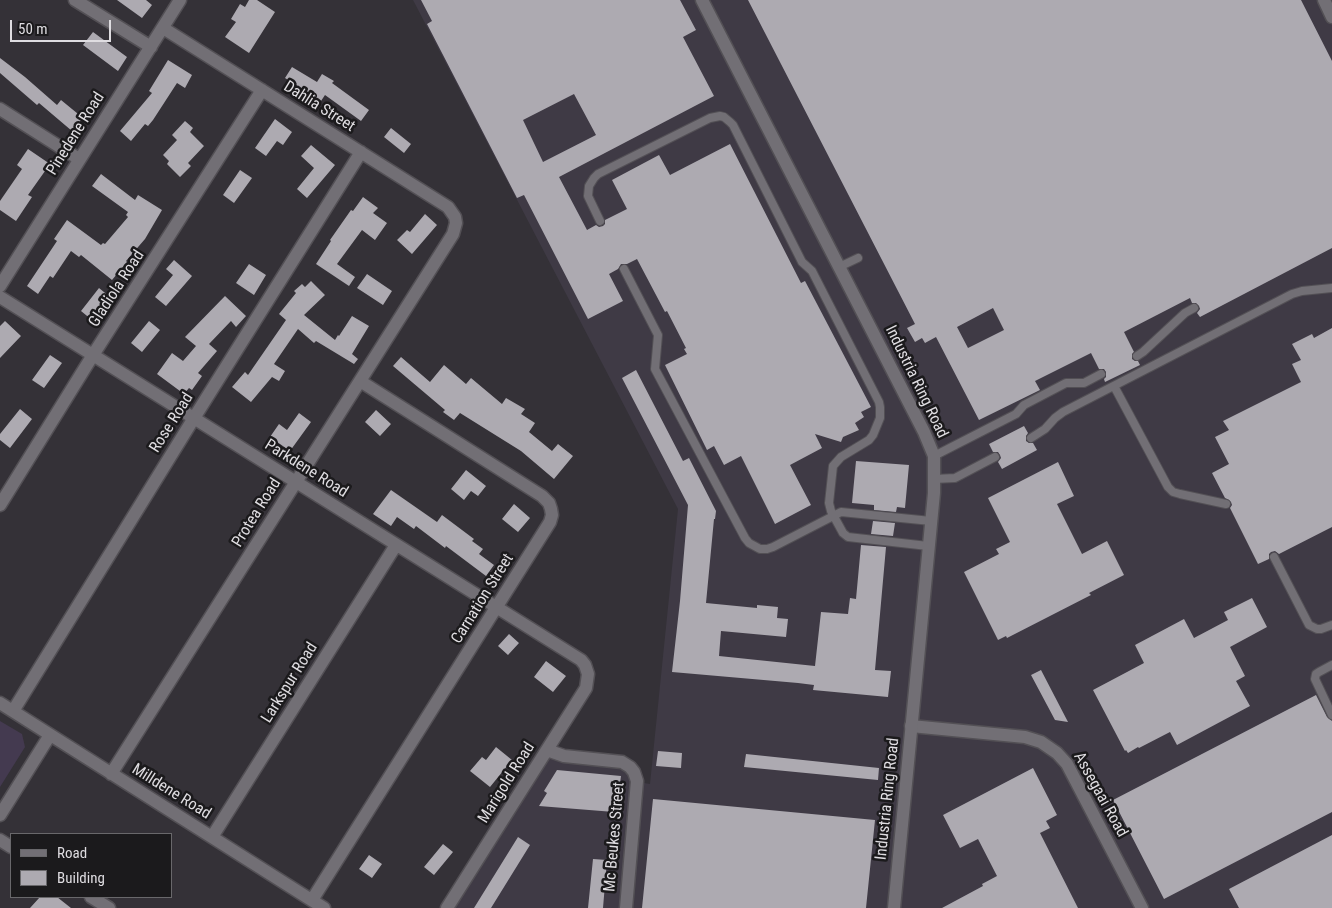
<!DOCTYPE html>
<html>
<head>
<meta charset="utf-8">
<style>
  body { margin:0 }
  #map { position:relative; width:1332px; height:908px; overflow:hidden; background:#343137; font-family:"Roboto Condensed",sans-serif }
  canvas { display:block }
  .legend { position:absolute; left:10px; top:833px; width:162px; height:65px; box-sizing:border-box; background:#1b1a1c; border:1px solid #69686b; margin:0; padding:6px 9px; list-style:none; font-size:15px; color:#dfdde1 }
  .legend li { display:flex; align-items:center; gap:10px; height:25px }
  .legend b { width:25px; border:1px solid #69686b }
  .scale { position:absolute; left:10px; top:20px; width:101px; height:22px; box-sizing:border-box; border:2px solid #dfdde1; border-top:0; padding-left:6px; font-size:15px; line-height:18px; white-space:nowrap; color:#dfdde1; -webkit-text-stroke:4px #1b1a1c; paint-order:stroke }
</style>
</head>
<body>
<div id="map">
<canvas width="1332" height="908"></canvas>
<ul class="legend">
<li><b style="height:6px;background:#726f75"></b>Road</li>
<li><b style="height:14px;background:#adaab1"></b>Building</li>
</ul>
<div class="scale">50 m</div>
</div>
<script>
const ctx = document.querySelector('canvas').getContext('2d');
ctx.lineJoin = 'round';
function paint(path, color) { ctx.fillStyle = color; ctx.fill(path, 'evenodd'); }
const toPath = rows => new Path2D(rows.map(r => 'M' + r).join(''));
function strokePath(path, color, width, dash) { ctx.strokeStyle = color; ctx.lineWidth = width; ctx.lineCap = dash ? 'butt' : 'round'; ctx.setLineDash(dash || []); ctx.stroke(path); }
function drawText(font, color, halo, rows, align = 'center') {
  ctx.font = font + ' "Roboto Condensed",sans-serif'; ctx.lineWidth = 5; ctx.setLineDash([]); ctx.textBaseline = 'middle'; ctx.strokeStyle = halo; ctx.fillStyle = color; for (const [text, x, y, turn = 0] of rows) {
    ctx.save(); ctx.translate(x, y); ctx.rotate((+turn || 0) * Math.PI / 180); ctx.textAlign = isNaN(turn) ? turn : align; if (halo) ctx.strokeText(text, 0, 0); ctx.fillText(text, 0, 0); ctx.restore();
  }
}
paint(toPath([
  [413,0,1332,0,1332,908,446,908,547,749,622,762,638,782,650,784,678,509]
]), '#3f3a45');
paint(toPath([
  [0,721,22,734,25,747,0,787]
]), '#443a50');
paint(toPath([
  [117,0,146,0,152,5,142,18],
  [249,0,257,0,275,12,249,53,225,37,236,22,231,19,240,4,245,7],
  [421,0,680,0,696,30,683,37,714,96,559,177,587,230,596,225,599,227,603,226,605,224,605,220,627,209,612,180,659,155,670,175,730,144,801,283,805,281,871,407,861,412,864,417,855,423,859,430,843,437,841,442,815,434,822,448,790,465,811,505,775,524,741,456,724,465,714,446,707,450,665,365,687,354,684,349,686,348,667,311,665,312,637,259,627,264,621,264,618,269,609,274,623,301,588,319,524,195,517,198,427,24,432,21],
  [574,94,596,135,543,162,523,120],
  [748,0,1301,0,1332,61,1332,248,1200,317,1197,313,1200,309,1199,306,1196,303,1192,303,1190,298,1124,332,1134,352,1132,354,1132,359,1135,361,1138,361,1140,365,1105,382,1104,379,1106,377,1106,372,1104,369,1099,369,1091,353,1035,381,1040,390,979,420,936,337,925,343,922,338,915,342,907,328,915,324],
  [993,308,1004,330,968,348,957,327],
  [93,32,127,57,118,71,83,45],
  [0,58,25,77,57,105,61,100,83,118,72,131,39,103,37,105,0,73],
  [168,60,192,75,185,88,177,83,153,120,148,126,145,124,131,141,120,131,152,93,149,91],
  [292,67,317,82,322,74,334,81,332,83,369,110,361,121,325,95,321,101,285,78],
  [275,119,292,132,283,145,277,141,266,156,255,148],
  [185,121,193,128,190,132,204,146,188,163,191,166,180,177,167,164,169,161,163,155,177,140,172,135],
  [391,128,411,144,404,153,384,137],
  [311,145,335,165,307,198,297,189,314,168,301,156],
  [28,149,50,164,28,195,32,197,16,221,0,210,0,201,22,169,17,165],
  [240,170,252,178,234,203,223,195],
  [101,174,135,200,138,195,162,210,145,239,126,261,127,262,112,280,81,255,79,257,71,251,53,278,50,276,38,294,27,286,57,241,54,239,67,220,101,245,103,243,105,244,128,217,126,215,128,212,92,186],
  [363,197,378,208,373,213,387,223,375,240,362,230,337,264,355,277,349,286,316,264,331,241,330,240,351,210,353,211],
  [425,214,437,225,412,254,397,240,407,230,410,232],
  [174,260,192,276,166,306,155,297,173,275,166,269],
  [249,264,266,275,254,295,236,283],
  [367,274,392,291,383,305,357,288],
  [311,281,325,295,304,315,335,340,338,335,339,336,352,316,369,326,352,354,358,359,354,364,316,341,314,343,298,329,274,364,285,371,279,381,272,377,251,402,232,387,245,372,248,375,286,320,279,314,296,293,294,291,302,284,305,287],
  [99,288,110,297,92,320,81,311],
  [225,296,246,316,236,327,231,321,209,344,217,351,198,373,202,376,192,390,189,388,184,394,157,374,172,353,183,361,196,346,185,337],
  [5,321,21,336,0,358,0,326],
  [149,321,160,330,142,352,131,343],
  [1332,328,1332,527,1279,554,1275,551,1271,552,1269,554,1269,559,1258,564,1230,508,1232,505,1231,502,1229,500,1225,498,1212,473,1229,464,1215,437,1229,430,1223,421,1301,382,1292,364,1301,360,1292,344,1312,334,1314,338],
  [50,355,62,363,44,388,32,380],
  [401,357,430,382,444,365,466,384,471,378,502,404,506,398,525,409,521,414,535,423,529,432,552,451,558,444,573,456,554,479,521,451,460,413,454,420,443,412,445,410,393,366],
  [636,370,683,461,689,458,716,511,715,519,714,519,706,603,757,608,757,605,778,607,777,618,788,619,786,637,721,631,719,656,815,666,821,612,848,614,850,598,856,599,861,545,886,547,875,670,891,671,888,697,813,690,814,685,798,683,672,672,680,601,688,505,622,378],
  [20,409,32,419,10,448,0,440,0,434],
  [376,410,391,424,380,436,365,422],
  [299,413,311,422,290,451,270,437,279,424,287,430],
  [1024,426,1028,433,1026,436,1026,441,1029,443,1033,443,1037,450,1002,469,998,462,1001,458,1000,455,998,452,993,452,989,444],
  [856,461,909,465,905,508,897,507,896,512,874,510,874,505,852,503],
  [1058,462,1074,496,1057,504,1082,554,1107,541,1124,575,1089,593,1091,595,1007,638,1006,636,998,640,964,572,999,554,996,549,1010,542,988,498],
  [466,470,486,486,478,496,471,491,464,500,451,489],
  [391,490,437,522,442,515,474,539,472,541,483,549,479,554,494,565,486,576,446,546,445,548,416,526,414,529,397,517,391,526,373,514],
  [514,504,530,518,518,532,502,519],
  [873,521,895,523,893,536,871,534],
  [1252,598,1267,627,1230,647,1245,676,1236,681,1250,706,1177,745,1170,732,1139,748,1138,747,1128,753,1126,750,1125,751,1093,690,1144,663,1135,645,1184,619,1194,638,1228,620,1224,612],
  [509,634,519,643,508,655,498,646],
  [546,661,566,676,553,692,534,677],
  [1041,670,1068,722,1055,720,1031,675],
  [1316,695,1327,717,1332,721,1332,812,1164,899,1113,800],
  [496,747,512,760,490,787,470,771,482,757,486,760],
  [658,751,682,753,681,768,656,766],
  [746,754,879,768,878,780,744,767],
  [1033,768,1057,815,1046,821,1050,828,1040,833,1078,908,942,908,983,886,982,884,997,876,978,839,960,848,943,815],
  [557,770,621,776,618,798,615,798,614,812,539,806,547,793,544,791],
  [653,799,875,820,866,908,642,908],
  [1332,835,1332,908,1239,908,1229,889],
  [518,837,530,845,491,908,474,908],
  [443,844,453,852,434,875,424,867],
  [369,855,382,864,372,878,359,869],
  [593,859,607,860,603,908,588,908],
  [40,897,57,897,71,908,30,908]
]), '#adaab1');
const service = toPath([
  [600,221,588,196,589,186,594,178,598,174,710,118,720,116,724,117,730,122,733,125,802,262,812,271,879,402,880,407,880,418,873,435,869,440,841,457,833,466,829,503,831,511,843,533,848,537,928,546],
  [839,267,858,258],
  [624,269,658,335,655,369,745,538,749,543,760,549,767,549,773,547,841,512,931,521],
  [1137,356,1143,352,1185,313,1194,308],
  [1114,386,1168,487,1173,492,1180,494,1226,504],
  [1031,438,1045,429,1055,418,1063,412,1292,294,1302,291,1332,288],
  [934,456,1016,414,1024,405,1066,383,1084,383,1101,374],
  [934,479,955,478,995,457],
  [1274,557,1309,625,1317,629,1321,629,1332,625],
  [1332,665,1319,672,1316,674,1315,679,1332,715]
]);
const minor = toPath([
  [75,0,151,47],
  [1324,0,1332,17],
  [0,109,79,159],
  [0,286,180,0],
  [0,297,581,660,585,665,588,674,586,688,447,908],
  [0,505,93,355,262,90],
  [0,703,324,908],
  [13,711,194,418,361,152],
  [911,726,1025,737,1041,742,1057,753,1067,764,1142,908],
  [547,750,564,756,622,762,630,767,634,772,637,781,626,908],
  [111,774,453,234,456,223,455,217,448,207,163,28],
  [0,815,50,735],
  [212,837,396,545],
  [0,840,11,847],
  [91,897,109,908],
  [312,900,550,522,552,515,551,509,549,503,542,496,360,381]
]);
const tertiary = toPath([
  [702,0,924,432,934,456,934,493,894,908]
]);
strokePath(service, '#535055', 10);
strokePath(minor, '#535055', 15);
strokePath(tertiary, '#535055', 15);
strokePath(service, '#726f75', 8);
strokePath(minor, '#726f75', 12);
strokePath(tertiary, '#726f75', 12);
drawText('16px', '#dfdde1', '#1b1a1c', [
  ["Dahlia Street",319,107,32],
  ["Pinedene Road",76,134,-58],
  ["Gladiola Road",117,289,-57],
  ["Industria Ring Road",916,382,64],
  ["Rose Road",172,423,-58],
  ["Parkdene Road",306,469,32],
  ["Protea Road",257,513,-58],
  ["Carnation Street",483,599,-58],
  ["Larkspur Road",290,683,-58],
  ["Marigold Road",507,783,-58],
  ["Milldene Road",171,792,32],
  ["Assegaai Road",1100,795,61],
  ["Industria Ring Road",888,799,-84],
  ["Mc Beukes Street",615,837,-85]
]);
</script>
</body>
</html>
